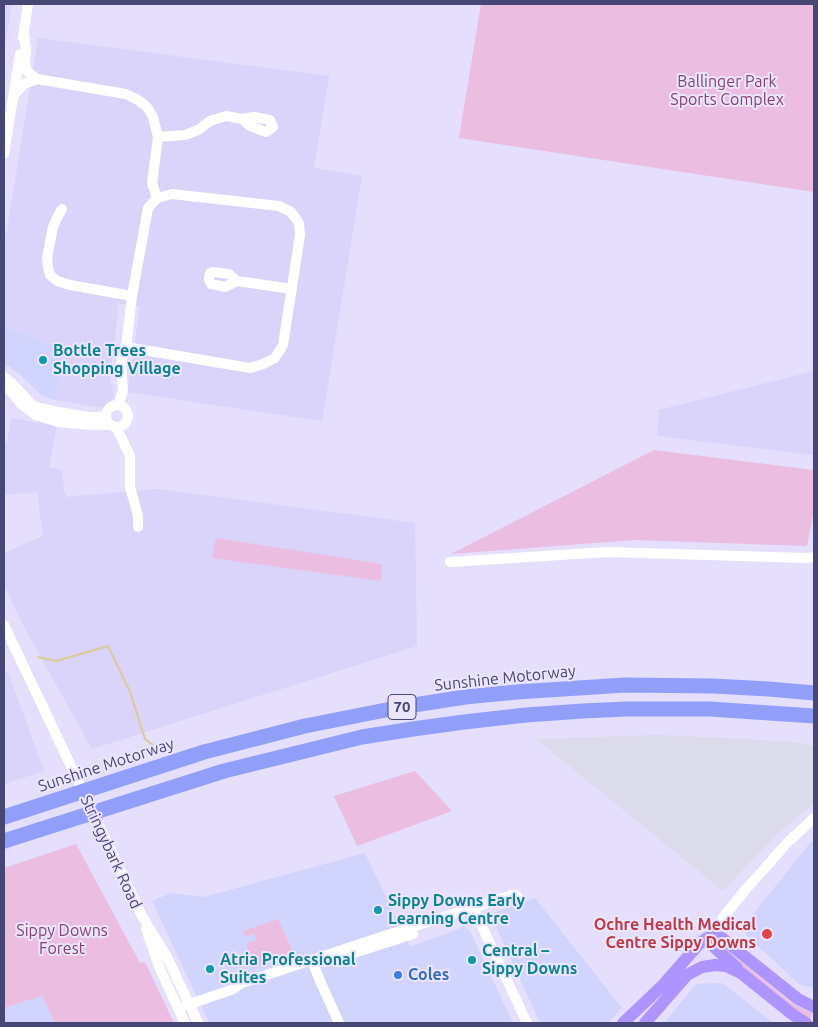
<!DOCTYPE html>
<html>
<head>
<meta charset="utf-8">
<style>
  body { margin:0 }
  #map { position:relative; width:818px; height:1027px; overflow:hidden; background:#e5defd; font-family:Ubuntu,sans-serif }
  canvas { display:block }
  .frame { position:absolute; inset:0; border:5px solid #464774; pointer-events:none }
</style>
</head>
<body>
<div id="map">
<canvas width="818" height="1027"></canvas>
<div class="frame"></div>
</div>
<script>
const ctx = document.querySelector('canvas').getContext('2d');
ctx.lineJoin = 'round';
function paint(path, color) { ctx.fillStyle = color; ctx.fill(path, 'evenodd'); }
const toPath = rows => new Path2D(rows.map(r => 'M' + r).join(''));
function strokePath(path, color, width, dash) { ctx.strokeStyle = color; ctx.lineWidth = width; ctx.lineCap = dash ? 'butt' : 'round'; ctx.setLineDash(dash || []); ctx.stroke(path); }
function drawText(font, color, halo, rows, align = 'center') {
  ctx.font = font + ' Ubuntu,sans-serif'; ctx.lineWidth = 4; ctx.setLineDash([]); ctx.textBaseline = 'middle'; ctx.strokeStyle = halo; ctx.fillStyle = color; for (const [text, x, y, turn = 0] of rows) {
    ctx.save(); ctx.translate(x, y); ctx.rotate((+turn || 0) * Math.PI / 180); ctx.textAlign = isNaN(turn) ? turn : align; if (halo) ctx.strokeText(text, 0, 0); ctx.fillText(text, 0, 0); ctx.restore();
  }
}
paint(toPath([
  [4,4,12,4,4,52],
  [38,38,329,76,314,168,362,176,322,421,127,392,140,307,117,303,118,310,110,380,114,398,109,404,103,408,56,400,62,370,57,369,47,357,41,342,41,339,27,337,27,333,4,329,4,249],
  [814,371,814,455,657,436,659,410],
  [12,418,57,426,49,467,62,470,64,490,67,497,158,489,415,523,417,646,92,749,24,627,4,584,4,553,43,536,37,492,4,495,4,442,7,442],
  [8,672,44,771,4,784,4,673]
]), '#dad3fa');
paint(toPath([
  [4,329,27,333,27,337,42,339,41,342,49,343,47,356,58,359,57,369,62,370,56,400,42,396,25,379,9,366,4,364],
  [814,841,814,988,800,985,746,935,746,923,810,843],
  [365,853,410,947,464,927,470,931,513,1023,209,1023,152,901,171,893,204,897],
  [535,898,622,1008,608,1023,540,1023,490,914],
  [722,983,774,1023,664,1023,696,984],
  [42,996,55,1023,4,1023,4,1008]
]), '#d1d5fe');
paint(toPath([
  [658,735,727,738,792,742,814,746,814,803,776,835,723,891,536,739]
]), '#dcdbeb');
paint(toPath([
  [481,4,814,4,814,192,459,138],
  [654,450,814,470,814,509,807,546,634,540,451,554],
  [216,538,382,564,381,581,212,558],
  [415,771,452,811,357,846,334,796],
  [76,844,140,963,145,962,174,1023,55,1023,42,996,4,1008,4,868],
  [278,919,294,954,251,968,247,956,250,955,246,944,256,940,254,934,244,937,243,931],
  [728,951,783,996,793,1004,812,1013,810,1019,800,1014,726,954]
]), '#eabde1');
strokePath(toPath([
  [38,657,56,661,108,646,130,692,145,739,157,748]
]), '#d9ca99', 2);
strokePath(toPath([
  [24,33,26,50,25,64,27,71,37,79,126,94,138,100,147,107,153,117,158,137,152,183,157,198],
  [23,38,28,4],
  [14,95,24,84,37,79],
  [158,137,185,135,198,130,210,121,226,116,242,119,254,117,270,120,273,127,266,132,250,126,242,119],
  [4,154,20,54],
  [62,209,56,220,53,227,47,258,48,267,50,275,57,281,70,285,132,296],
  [237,281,229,274,213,272,210,273,209,277,209,280,211,284,225,287,237,281,292,289],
  [4,377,13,384,33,406,58,412,88,417,97,417,105,416],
  [4,387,10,390,21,404,36,415,58,422,92,425,110,425],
  '106 416a11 11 0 1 1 22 0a11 11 0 1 1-22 0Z',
  [118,405,123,391,121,364,126,347,132,296,148,208,157,198,172,194,279,206,291,212,299,223,300,235,283,345,275,358,263,364,250,368,126,347],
  [117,428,130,456,130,487,138,516,138,527],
  [450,562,607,552,805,558,814,557],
  [4,625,142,916,166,955,198,1023],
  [473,907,527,1023],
  [146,929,160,969,185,1023],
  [711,937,724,916,747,888,788,842,814,818],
  [312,961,321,983,339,1023],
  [326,962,413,934],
  [178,1008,231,990,242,983,384,936,512,895,516,895,518,897]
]), '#fff', 10);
strokePath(toPath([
  [711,937,711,941,713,946,737,968],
  [623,1023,663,985,699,944,707,938,715,936,722,938,728,943,798,999,814,1007],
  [645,1023,687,975,702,967,715,965,726,966,741,973,792,1014,806,1023]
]), '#ae94ff', 12);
strokePath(toPath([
  [4,817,204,752,305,726,401,707,465,697,517,692,625,685,713,686,769,689,814,693],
  [4,841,224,771,362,737,413,729,464,722,526,715,583,711,627,709,710,709,814,716]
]), '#929ffa', 15);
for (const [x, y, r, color] of [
  [43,360,5,"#0f9aa8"],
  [378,910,5,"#0f9aa8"],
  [767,934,6,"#e0444e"],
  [472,960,5,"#0f9aa8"],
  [210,969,5,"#0f9aa8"],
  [398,975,5,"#3f7fe0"]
]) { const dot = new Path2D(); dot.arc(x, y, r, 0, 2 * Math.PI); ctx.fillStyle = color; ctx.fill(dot); strokePath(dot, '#ebe5ff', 2); }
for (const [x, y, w] of [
  [402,707,28]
]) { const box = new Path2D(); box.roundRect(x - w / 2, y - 12.5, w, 25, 4); ctx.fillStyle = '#ebe5ff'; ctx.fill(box); strokePath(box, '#464774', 1); }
drawText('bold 15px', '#464774', null, [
  ["70",402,707]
]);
drawText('16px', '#864370', '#ebe5ff', [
  ["Ballinger Park",727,82],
  ["Sports Complex",727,100],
  ["Sippy Downs",62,931],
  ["Forest",62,949]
]);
drawText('bold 16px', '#0d838f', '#ebe5ff', [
  ["Bottle Trees",53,351],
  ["Shopping Village",53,369],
  ["Sippy Downs Early",388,901],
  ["Learning Centre",388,919],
  ["Central –",482,951],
  ["Sippy Downs",482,969],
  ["Atria Professional",220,960],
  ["Suites",220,978]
], 'left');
drawText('16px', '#464774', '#ebe5ff', [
  ["Sunshine Motorway",505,678,-6],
  ["Sunshine Motorway",106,765,-18],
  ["Stringybark Road",111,852,65]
]);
drawText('bold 16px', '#be3a42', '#ebe5ff', [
  ["Ochre Health Medical",756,925],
  ["Centre Sippy Downs",756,943]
], 'right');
drawText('bold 16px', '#366cbe', '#ebe5ff', [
  ["Coles",408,975]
], 'left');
</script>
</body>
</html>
